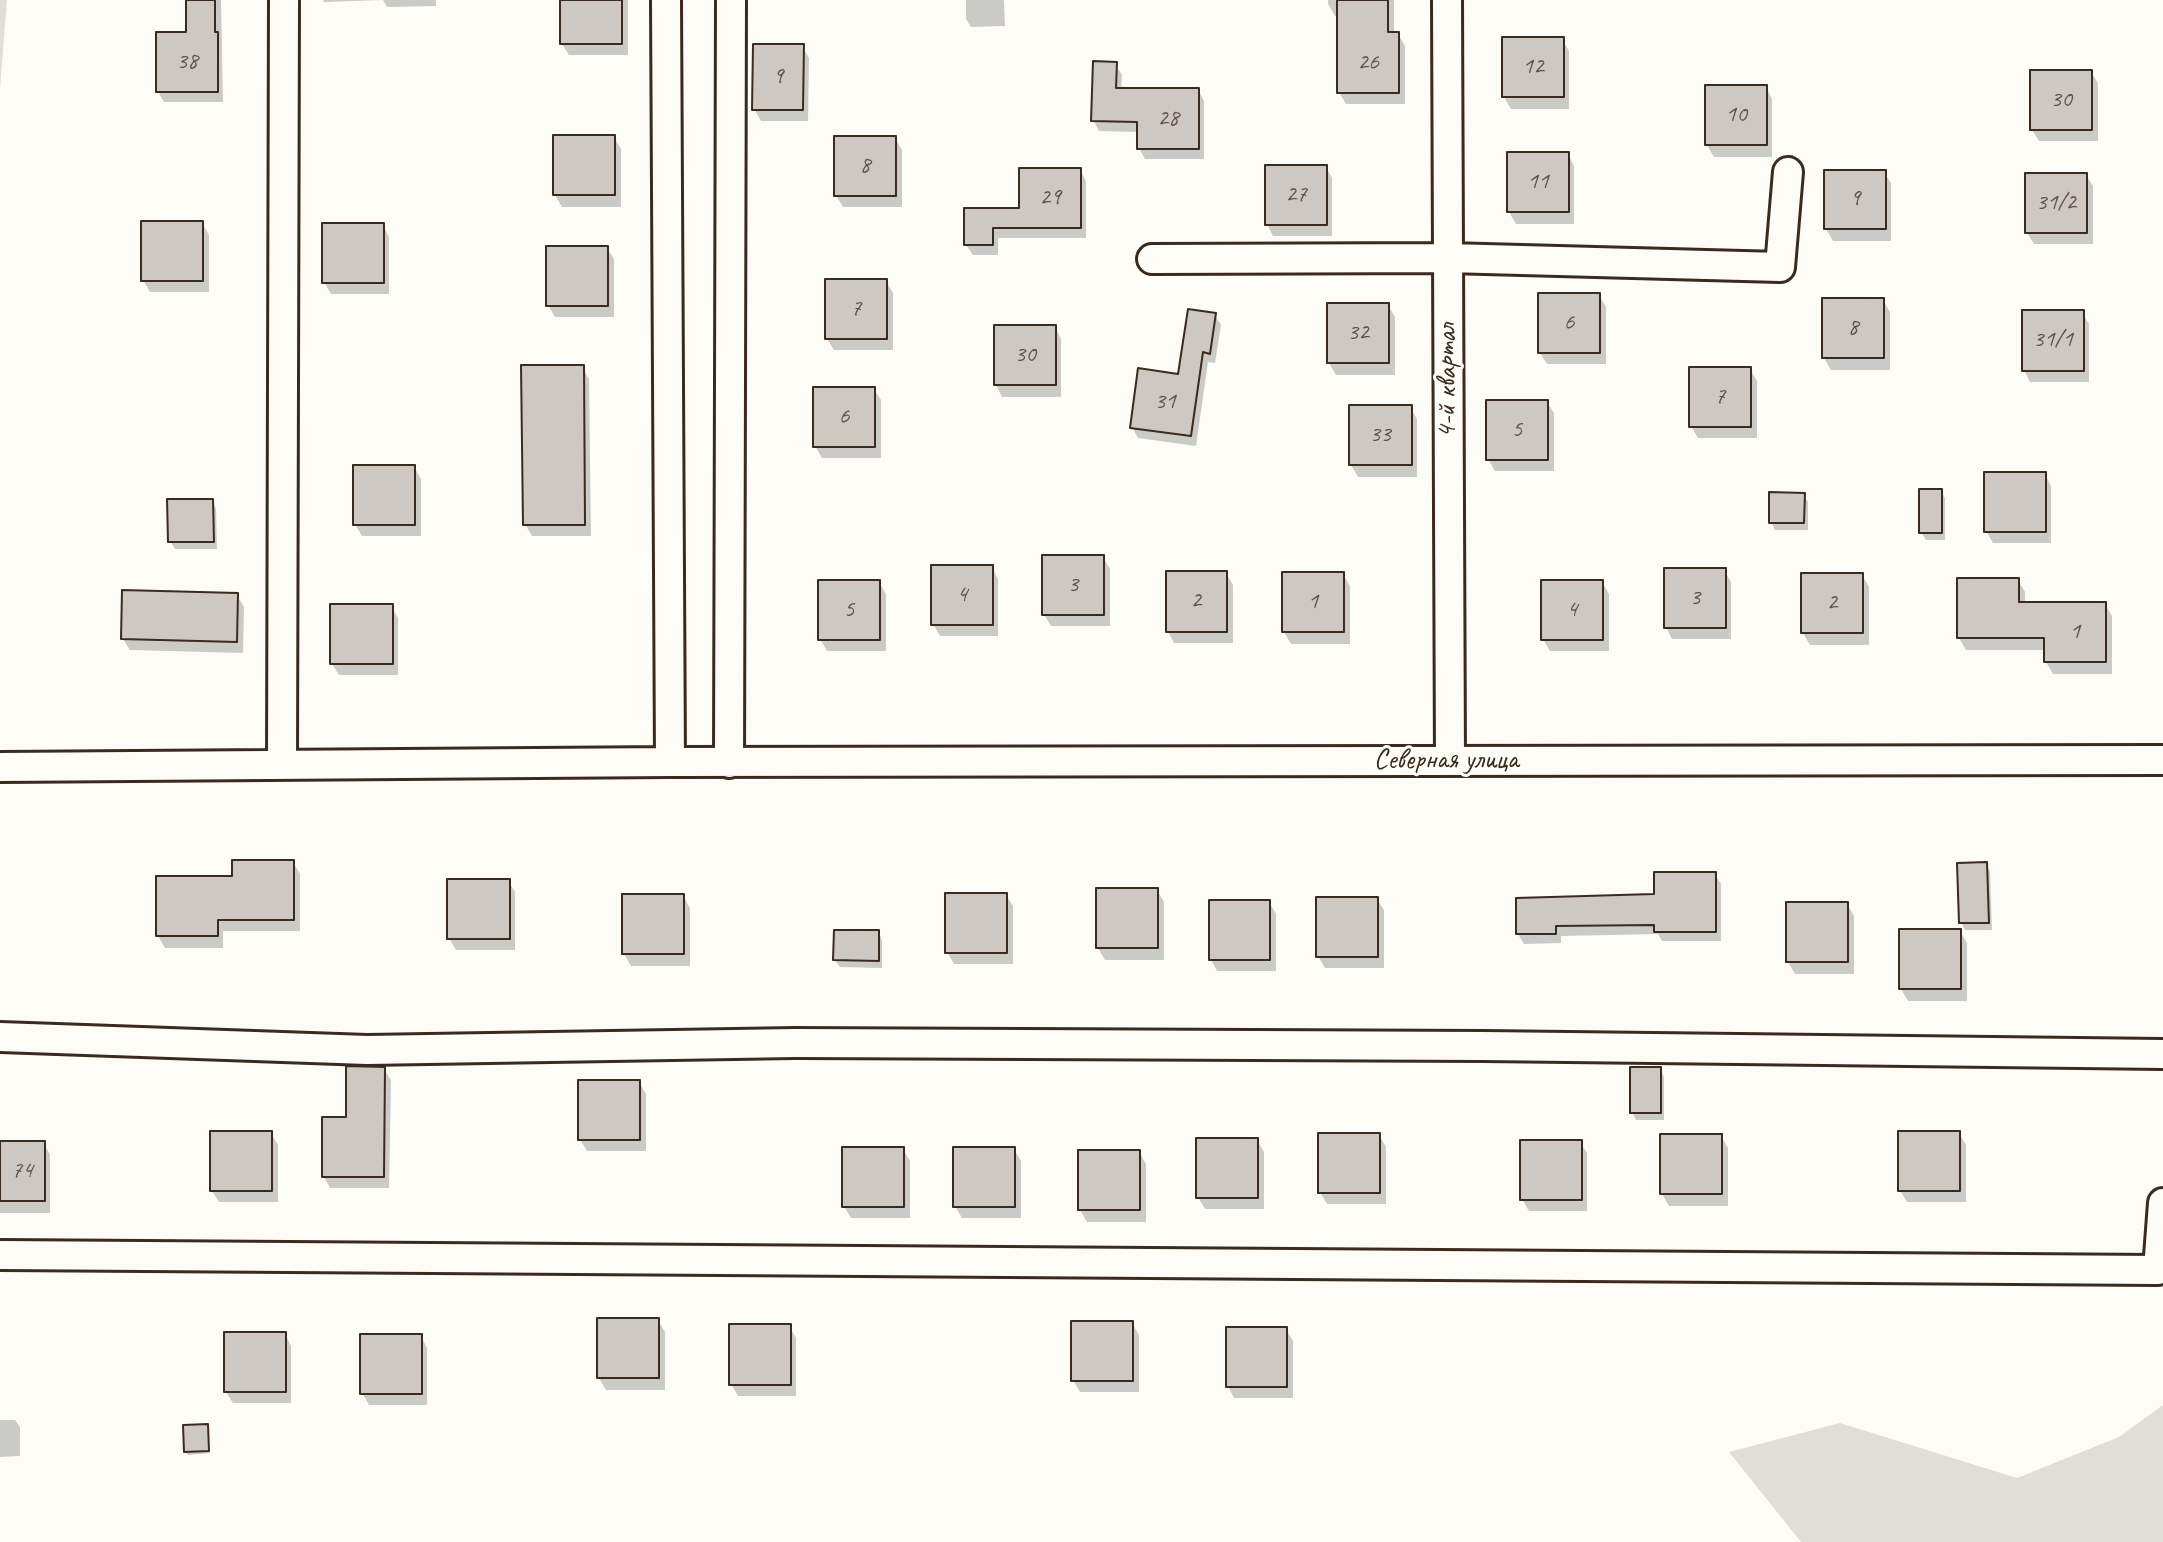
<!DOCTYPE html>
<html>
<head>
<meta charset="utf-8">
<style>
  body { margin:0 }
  canvas { display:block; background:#fdfcf7 }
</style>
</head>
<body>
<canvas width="2163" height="1542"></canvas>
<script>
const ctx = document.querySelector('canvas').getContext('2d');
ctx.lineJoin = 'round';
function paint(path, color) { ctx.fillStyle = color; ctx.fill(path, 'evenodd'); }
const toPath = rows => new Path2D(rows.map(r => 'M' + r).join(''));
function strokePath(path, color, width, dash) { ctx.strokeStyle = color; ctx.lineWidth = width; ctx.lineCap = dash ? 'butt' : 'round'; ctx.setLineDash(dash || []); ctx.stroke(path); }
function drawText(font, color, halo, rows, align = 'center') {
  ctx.font = font + ' Caveat,sans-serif'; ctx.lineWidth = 6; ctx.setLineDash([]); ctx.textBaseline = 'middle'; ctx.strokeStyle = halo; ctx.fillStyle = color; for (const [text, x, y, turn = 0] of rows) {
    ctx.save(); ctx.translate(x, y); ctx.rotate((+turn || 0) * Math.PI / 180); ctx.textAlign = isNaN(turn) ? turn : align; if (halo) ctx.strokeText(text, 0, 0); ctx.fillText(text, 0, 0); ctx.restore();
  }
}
paint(toPath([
  [0,0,7,0,0,89],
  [2163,1405,2163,1542,1801,1542,1729,1452,1840,1423,2017,1478,2119,1437]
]), '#e1ded7');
paint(toPath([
  [188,0,221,0,223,102,164,102,158,92,188,34],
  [323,0,436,0,436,6,387,7,383,0,324,2],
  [562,0,628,0,628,55,569,55,562,44],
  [966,0,1004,0,1005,26,971,27,966,19],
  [1328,0,1394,0,1394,34,1398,34,1405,46,1405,104,1346,104,1339,92,1339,16,1335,16,1328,4],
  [1562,39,1569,51,1569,109,1511,109,1504,97],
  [802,46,809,58,808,121,761,121,754,109],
  [1115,64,1122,75,1121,90,1198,90,1204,101,1204,159,1145,159,1139,148,1139,132,1099,131,1093,120],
  [2091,72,2098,83,2098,141,2039,141,2032,130],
  [1766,87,1772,99,1772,157,1714,157,1707,145],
  [614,137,621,149,621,207,562,207,555,195],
  [895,138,902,150,902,207,843,207,836,195],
  [1568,154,1574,166,1574,224,1516,224,1509,212],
  [1326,167,1332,178,1332,236,1273,236,1267,224],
  [1080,170,1086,181,1086,238,998,238,998,255,973,255,966,245],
  [1884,172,1891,183,1891,241,1833,241,1826,229],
  [2086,175,2093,186,2093,244,2034,244,2027,233],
  [202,223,209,235,209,292,150,292,143,280],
  [383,225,389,237,389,294,331,294,324,282],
  [607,248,614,259,614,317,555,317,548,305],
  [886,281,893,293,893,350,834,350,827,339],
  [1599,295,1606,307,1606,364,1547,364,1540,353],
  [1883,300,1890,312,1890,370,1831,370,1824,358],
  [1388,305,1395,317,1395,375,1336,375,1329,363],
  [2082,312,2089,324,2089,382,2030,382,2024,370],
  [1215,315,1221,325,1215,363,1208,362,1196,446,1138,438,1132,427,1180,376],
  [1055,327,1061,339,1061,397,1002,397,996,385],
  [582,367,589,379,591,536,532,536,525,524],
  [1750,369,1757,381,1757,438,1698,438,1691,426],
  [874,389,881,400,881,458,822,458,815,446],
  [1547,402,1554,413,1554,471,1495,471,1488,459],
  [1410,407,1417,419,1417,477,1358,477,1351,465],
  [414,467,421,479,421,536,362,536,355,524],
  [2045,474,2051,486,2051,543,1993,543,1986,531],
  [1941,491,1945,498,1945,540,1926,540,1921,532],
  [1804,495,1808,502,1808,530,1775,530,1771,522],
  [212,501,216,509,217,549,175,549,170,541],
  [1103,557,1110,569,1110,626,1051,626,1044,614],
  [992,567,998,579,998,636,940,636,933,624],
  [1724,570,1731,582,1731,639,1672,639,1666,627],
  [1226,573,1233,585,1233,643,1174,643,1168,631],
  [1343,574,1350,586,1350,644,1291,644,1284,632],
  [1862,575,1869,587,1869,645,1810,645,1803,633],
  [2018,580,2025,592,2025,604,2105,604,2112,616,2112,674,2053,674,2046,662,2046,650,1966,650,1959,638],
  [879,582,886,594,886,651,827,651,820,639],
  [1602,582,1609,594,1609,651,1550,651,1543,639],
  [237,595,244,607,243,653,130,650,123,639],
  [391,606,398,618,398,675,339,675,332,664],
  [293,862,300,874,300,931,223,931,223,948,165,948,158,936,234,878],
  [1986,864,1990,872,1992,930,1965,930,1961,922],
  [1715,874,1721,884,1721,941,1662,941,1658,934,1561,936,1561,943,1524,944,1518,934,1656,896],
  [508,881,515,892,515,950,456,950,449,938],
  [1157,890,1164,902,1164,960,1105,960,1098,948],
  [1006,895,1013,906,1013,964,954,964,947,952],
  [683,896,690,908,690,966,631,966,624,954],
  [1377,899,1384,910,1384,968,1325,968,1318,956],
  [1269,902,1276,914,1276,971,1217,971,1211,960],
  [1847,904,1854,916,1854,974,1795,974,1788,962],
  [1960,931,1967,943,1967,1001,1908,1001,1901,989],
  [878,932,882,940,882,968,840,967,835,960],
  [384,1069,391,1080,389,1188,330,1188,324,1177,348,1119],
  [1660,1069,1664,1077,1664,1120,1636,1120,1632,1112],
  [639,1082,646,1094,646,1151,587,1151,580,1139],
  [271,1133,278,1145,278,1202,219,1202,212,1191],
  [1959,1133,1966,1145,1966,1202,1907,1202,1900,1190],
  [1379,1135,1386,1147,1386,1204,1327,1204,1320,1192],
  [1721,1136,1728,1148,1728,1206,1669,1206,1662,1194],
  [1257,1140,1264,1152,1264,1209,1205,1209,1198,1197],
  [1580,1142,1587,1153,1587,1211,1529,1211,1522,1199],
  [0,1143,44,1143,50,1155,50,1213,0,1213],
  [903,1149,910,1161,910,1218,851,1218,844,1206],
  [1014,1149,1021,1161,1021,1218,962,1218,955,1206],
  [1139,1152,1146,1164,1146,1222,1087,1222,1080,1210],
  [658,1320,665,1332,665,1390,606,1390,599,1378],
  [1132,1323,1139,1335,1139,1392,1080,1392,1073,1380],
  [789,1326,796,1338,796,1396,738,1396,731,1384],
  [1286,1329,1293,1341,1293,1398,1234,1398,1228,1386],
  [285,1334,291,1346,291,1403,233,1403,226,1392],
  [421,1336,427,1348,427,1405,369,1405,362,1393],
  [0,1420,15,1420,20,1427,20,1456,0,1457],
  [207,1426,210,1453,188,1455,186,1452]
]), '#0003');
const building = toPath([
  [186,0,215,0,215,32,218,32,218,92,156,92,156,32,186,32,186,0],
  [560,0,622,0,622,44,560,44,560,0],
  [1337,0,1388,0,1388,32,1399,32,1399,93,1337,93,1337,0],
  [1502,37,1564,37,1564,97,1502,97,1502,37],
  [753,44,804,44,803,110,752,110,753,44],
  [1093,61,1117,62,1116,88,1199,88,1199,149,1137,149,1137,122,1091,121,1093,61],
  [2030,70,2092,70,2092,130,2030,130,2030,70],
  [1705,85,1767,85,1767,145,1705,145,1705,85],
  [553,135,615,135,615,195,553,195,553,135],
  [834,136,896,136,896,196,834,196,834,136],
  [1507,152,1569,152,1569,212,1507,212,1507,152],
  [1265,165,1327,165,1327,225,1265,225,1265,165],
  [1019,168,1081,168,1081,228,993,228,993,245,964,245,964,208,1019,208,1019,168],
  [1824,170,1886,170,1886,229,1824,229,1824,170],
  [2025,173,2087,173,2087,233,2025,233,2025,173],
  [141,221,203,221,203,281,141,281,141,221],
  [322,223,384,223,384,283,322,283,322,223],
  [546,246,608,246,608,306,546,306,546,246],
  [825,279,887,279,887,339,825,339,825,279],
  [1538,293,1600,293,1600,353,1538,353,1538,293],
  [1822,298,1884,298,1884,358,1822,358,1822,298],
  [1327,303,1389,303,1389,363,1327,363,1327,303],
  [1188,309,1216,313,1210,354,1203,352,1191,436,1130,428,1138,368,1178,374,1188,309],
  [2022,310,2084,310,2084,371,2022,371,2022,310],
  [994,325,1056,325,1056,385,994,385,994,325],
  [521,365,584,365,585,525,523,525,521,365],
  [1689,367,1751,367,1751,427,1689,427,1689,367],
  [813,387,875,387,875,447,813,447,813,387],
  [1486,400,1548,400,1548,460,1486,460,1486,400],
  [1349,405,1412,405,1412,465,1349,465,1349,405],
  [353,465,415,465,415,525,353,525,353,465],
  [1984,472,2046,472,2046,532,1984,532,1984,472],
  [1919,489,1942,489,1942,533,1919,533,1919,489],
  [1769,492,1805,493,1804,523,1769,523,1769,492],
  [167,499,213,499,214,542,168,542,167,499],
  [1042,555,1104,555,1104,615,1042,615,1042,555],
  [931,565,993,565,993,625,931,625,931,565],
  [1664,568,1726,568,1726,628,1664,628,1664,568],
  [1166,571,1227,571,1227,632,1166,632,1166,571],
  [1282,572,1344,572,1344,632,1282,632,1282,572],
  [1801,573,1863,573,1863,633,1801,633,1801,573],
  [1957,578,2019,578,2019,602,2106,602,2106,662,2044,662,2044,638,1957,638,1957,578],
  [818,580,880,580,880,640,818,640,818,580],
  [1541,580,1603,580,1603,640,1541,640,1541,580],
  [122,590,238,593,237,642,121,639,122,590],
  [330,604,393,604,393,664,330,664,330,604],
  [232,860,294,860,294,920,218,920,218,936,156,936,156,876,232,876,232,860],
  [1987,862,1989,923,1959,923,1957,863,1987,862],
  [1654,872,1716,872,1716,932,1654,932,1654,925,1556,926,1556,934,1516,934,1516,898,1654,894,1654,872],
  [447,879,510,879,510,939,447,939,447,879],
  [1096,888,1158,888,1158,948,1096,948,1096,888],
  [945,893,1007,893,1007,953,945,953,945,893],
  [622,894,684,894,684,954,622,954,622,894],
  [1316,897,1378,897,1378,957,1316,957,1316,897],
  [1209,900,1270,900,1270,960,1209,960,1209,900],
  [1786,902,1848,902,1848,962,1786,962,1786,902],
  [1899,929,1961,929,1961,989,1899,989,1899,929],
  [834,930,879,930,879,961,833,960,834,930],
  [346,1066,385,1067,384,1177,322,1177,322,1117,346,1117,346,1066],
  [1630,1067,1661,1067,1661,1113,1630,1113,1630,1067],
  [578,1080,640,1080,640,1140,578,1140,578,1080],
  [210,1131,272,1131,272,1191,210,1191,210,1131],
  [1898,1131,1960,1131,1960,1191,1898,1191,1898,1131],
  [1318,1133,1380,1133,1380,1193,1318,1193,1318,1133],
  [1660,1134,1722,1134,1722,1194,1660,1194,1660,1134],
  [1196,1138,1258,1138,1258,1198,1196,1198,1196,1138],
  [1520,1140,1582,1140,1582,1200,1520,1200,1520,1140],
  [0,1141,45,1141,45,1201,0,1201,0,1141],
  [842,1147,904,1147,904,1207,842,1207,842,1147],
  [953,1147,1015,1147,1015,1207,953,1207,953,1147],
  [1078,1150,1140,1150,1140,1210,1078,1210,1078,1150],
  [597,1318,659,1318,659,1378,597,1378,597,1318],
  [1071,1321,1133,1321,1133,1381,1071,1381,1071,1321],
  [729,1324,791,1324,791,1385,729,1385,729,1324],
  [1226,1327,1287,1327,1287,1387,1226,1387,1226,1327],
  [224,1332,286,1332,286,1392,224,1392,224,1332],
  [360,1334,422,1334,422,1394,360,1394,360,1334],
  [208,1424,209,1451,184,1452,183,1425,208,1424]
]);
paint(building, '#cdc8c2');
strokePath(building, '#3b2a1e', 2);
const minor = toPath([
  [1447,0,1450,761],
  [1152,259,1448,258,1780,267,1788,172],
  [670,762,2163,760],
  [729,763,731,0],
  [282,765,284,0],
  [0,767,670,762,666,0],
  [0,1037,367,1050,795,1043,1483,1046,2163,1054],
  [0,1255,2158,1270,2163,1203]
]);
strokePath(minor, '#3b2a1e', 34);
strokePath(minor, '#fdfcf7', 28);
drawText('24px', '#605247', null, [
  ["38",187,62],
  ["26",1368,63],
  ["12",1533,67],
  ["9",778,77],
  ["30",2061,100],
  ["10",1736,115],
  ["28",1168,119],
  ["8",865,166],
  ["11",1538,182],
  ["27",1296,195],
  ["29",1050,198],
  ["9",1855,199],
  ["31/2",2056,203],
  ["7",856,309],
  ["6",1569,323],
  ["8",1853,328],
  ["32",1358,333],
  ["31/1",2053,340],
  ["30",1025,355],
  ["7",1720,397],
  ["31",1165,402],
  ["6",844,417],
  ["5",1517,430],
  ["33",1380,435],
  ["3",1073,585],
  ["4",962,595],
  ["3",1695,598],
  ["2",1196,601],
  ["1",1313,602],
  ["2",1832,603],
  ["5",849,610],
  ["4",1572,610],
  ["1",2075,632],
  ["74",22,1171]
]);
drawText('28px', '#3b2a1e', '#fdfcf7', [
  ["4-й квартал",1448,381,-90],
  ["Северная улица",1446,761]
]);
</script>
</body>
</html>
